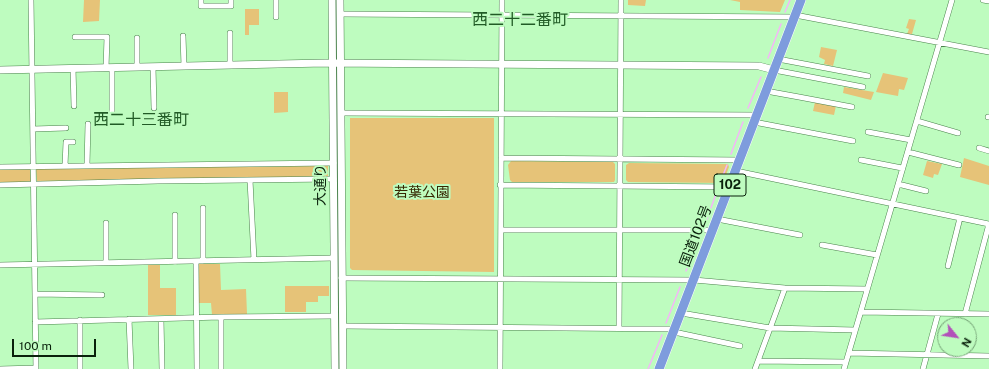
<!DOCTYPE html>
<html>
<head>
<meta charset="utf-8">
<style>
  body { margin:0 }
  #map { position:relative; width:989px; height:369px; overflow:hidden; background:#befcbf; font-family:"Public Sans",sans-serif }
  canvas { display:block }
  .north { position:absolute; left:937px; top:317px; width:40px; height:40px; box-sizing:border-box; background:#befcbf; border:1px solid #76a477; border-radius:50%; rotate:120deg; font-size:11px; font-weight:700; line-height:16px; text-align:center; color:#09210b }
  .north::after { content:''; display:block; margin:auto; width:14px; height:18px; background:#b251b9; clip-path:polygon(50% 0,100% 100%,50% 72%,0 100%) }
  .scale { position:absolute; left:12px; top:339px; width:84px; height:18px; box-sizing:border-box; border:2px solid #09210b; border-top:0; padding-left:5px; font-size:12px; line-height:14px; white-space:nowrap; color:#09210b; -webkit-text-stroke:3px #befcbf; paint-order:stroke }
</style>
</head>
<body>
<div id="map">
<canvas width="989" height="369"></canvas>
<div class="north">N</div>
<div class="scale">100 m</div>
</div>
<script>
const ctx = document.querySelector('canvas').getContext('2d');
ctx.lineJoin = 'round';
function paint(path, color) { ctx.fillStyle = color; ctx.fill(path, 'evenodd'); }
const toPath = rows => new Path2D(rows.map(r => 'M' + r).join(''));
function strokePath(path, color, width, dash) { ctx.strokeStyle = color; ctx.lineWidth = width; ctx.lineCap = dash ? 'butt' : 'round'; ctx.setLineDash(dash || []); ctx.stroke(path); }
function drawText(font, color, halo, rows, align = 'center') {
  ctx.font = font + ' "Public Sans","Noto Sans JP",sans-serif'; ctx.lineWidth = 4; ctx.setLineDash([]); ctx.textBaseline = 'middle'; ctx.strokeStyle = halo; ctx.fillStyle = color; for (const [text, x, y, turn = 0] of rows) {
    ctx.save(); ctx.translate(x, y); ctx.rotate((+turn || 0) * Math.PI / 180); ctx.textAlign = isNaN(turn) ? turn : align; if (halo) ctx.strokeText(text, 0, 0); ctx.fillText(text, 0, 0); ctx.restore();
  }
}
paint(toPath([
  [84,0,100,0,99,21,83,22],
  [628,0,646,0,645,6,628,5],
  [730,0,785,0,780,12,740,10,740,2],
  [245,9,259,9,259,25,249,25,249,35,245,35],
  [909,19,916,20,912,34,907,34,909,29,906,28],
  [821,47,837,50,833,66,824,64,825,60,819,57],
  [883,73,908,78,904,90,899,89,898,96,876,92],
  [844,87,874,92,871,100,843,93],
  [274,92,288,92,288,112,274,113],
  [815,102,836,106,834,115,813,111],
  [350,118,494,118,494,272,352,270,350,268],
  [964,158,989,166,989,185,960,177],
  [511,161,613,162,615,164,615,180,614,182,512,182,510,180,508,165],
  [927,161,942,164,938,175,934,174,933,178,923,175],
  [629,163,728,164,729,167,723,183,628,182,626,180,626,165],
  [328,166,328,177,37,181,36,168],
  [30,168,31,183,0,182,0,170],
  [198,264,220,264,221,290,246,289,247,314,212,315,211,303,198,303],
  [148,265,160,265,160,288,176,288,176,315,148,315],
  [285,286,329,286,329,296,318,296,318,302,306,302,306,312,285,312]
]), '#e6c378');
strokePath(toPath([
  [785,12,790,0],
  [768,58,781,24],
  [748,108,761,77],
  [731,154,743,122],
  [722,178,727,165],
  [706,222,717,191],
  [686,271,700,237],
  [666,323,680,287],
  [648,369,662,335]
]), '#f4b6f7', 1.5);
const street = toPath([
  [31,0,36,369],
  [201,0,201,6,231,6,231,0],
  [276,0,276,17],
  [983,0,989,1],
  [340,14,794,17],
  [795,15,989,52],
  [230,33,230,65],
  [183,36,184,66],
  [75,37,107,37,106,68],
  [778,59,868,76],
  [137,67,137,38],
  [153,67,154,108],
  [73,68,74,106],
  [112,68,112,111],
  [774,70,863,87],
  [766,91,799,97,852,107],
  [341,113,757,115],
  [988,117,989,117],
  [917,121,958,133],
  [754,122,853,141],
  [33,129,66,128],
  [868,132,911,140],
  [979,148,989,151],
  [908,152,959,165],
  [501,158,740,160],
  [861,160,902,168],
  [87,165,88,124],
  [65,166,66,142,73,142],
  [0,167,334,163],
  [736,171,989,224],
  [250,180,254,260],
  [898,184,926,191],
  [0,185,158,181,334,179],
  [500,185,730,187],
  [175,215,175,262],
  [717,219,800,235],
  [501,230,713,230],
  [822,245,877,255],
  [203,261,203,208],
  [196,262,197,369],
  [106,263,106,223],
  [0,265,334,258],
  [948,266,960,218],
  [341,278,694,280,785,288,867,289],
  [35,294,102,295],
  [861,312,989,314],
  [681,313,770,328,855,330],
  [965,314,989,224],
  [129,319,131,369],
  [161,319,162,369],
  [35,322,221,317,335,316],
  [343,326,675,329],
  [619,328,621,0],
  [674,332,740,346],
  [849,353,989,356],
  [758,361,846,362],
  [0,369,36,368],
  [80,369,80,320],
  [221,369,221,317],
  [500,369,502,0],
  [755,369,785,288],
  [844,369,952,0],
  [923,369,938,314]
]);
const secondary = toPath([
  [332,0,335,369],
  [340,0,343,369],
  [0,70,325,63,759,66,774,70]
]);
const highway = toPath([
  [659,369,801,0]
]);
strokePath(street, '#4a834c', 6);
strokePath(secondary, '#4a834c', 8);
strokePath(highway, '#fff', 10);
strokePath(street, '#fff', 5);
strokePath(secondary, '#fff', 7);
strokePath(highway, '#7e9cdd', 9);
for (const [x, y, w] of [
  [730,185,32]
]) { const box = new Path2D(); box.roundRect(x - w / 2, y - 11, w, 22, 3); ctx.fillStyle = '#befcbf'; ctx.fill(box); strokePath(box, '#09210b', 1); }
drawText('bold 13px', '#09210b', null, [
  ["102",730,185]
]);
drawText('14px', '#09210b', '#befcbf', [
  ["大通り",321,185,-90],
  ["国道102号",696,236,-69]
]);
drawText('14px', '#362702', '#befcbf', [
  ["若葉公園",422,193]
]);
drawText('16px', '#215b26', '#befcbf', [
  ["西二十二番町",520,20],
  ["西二十三番町",141,120]
]);
</script>
</body>
</html>
